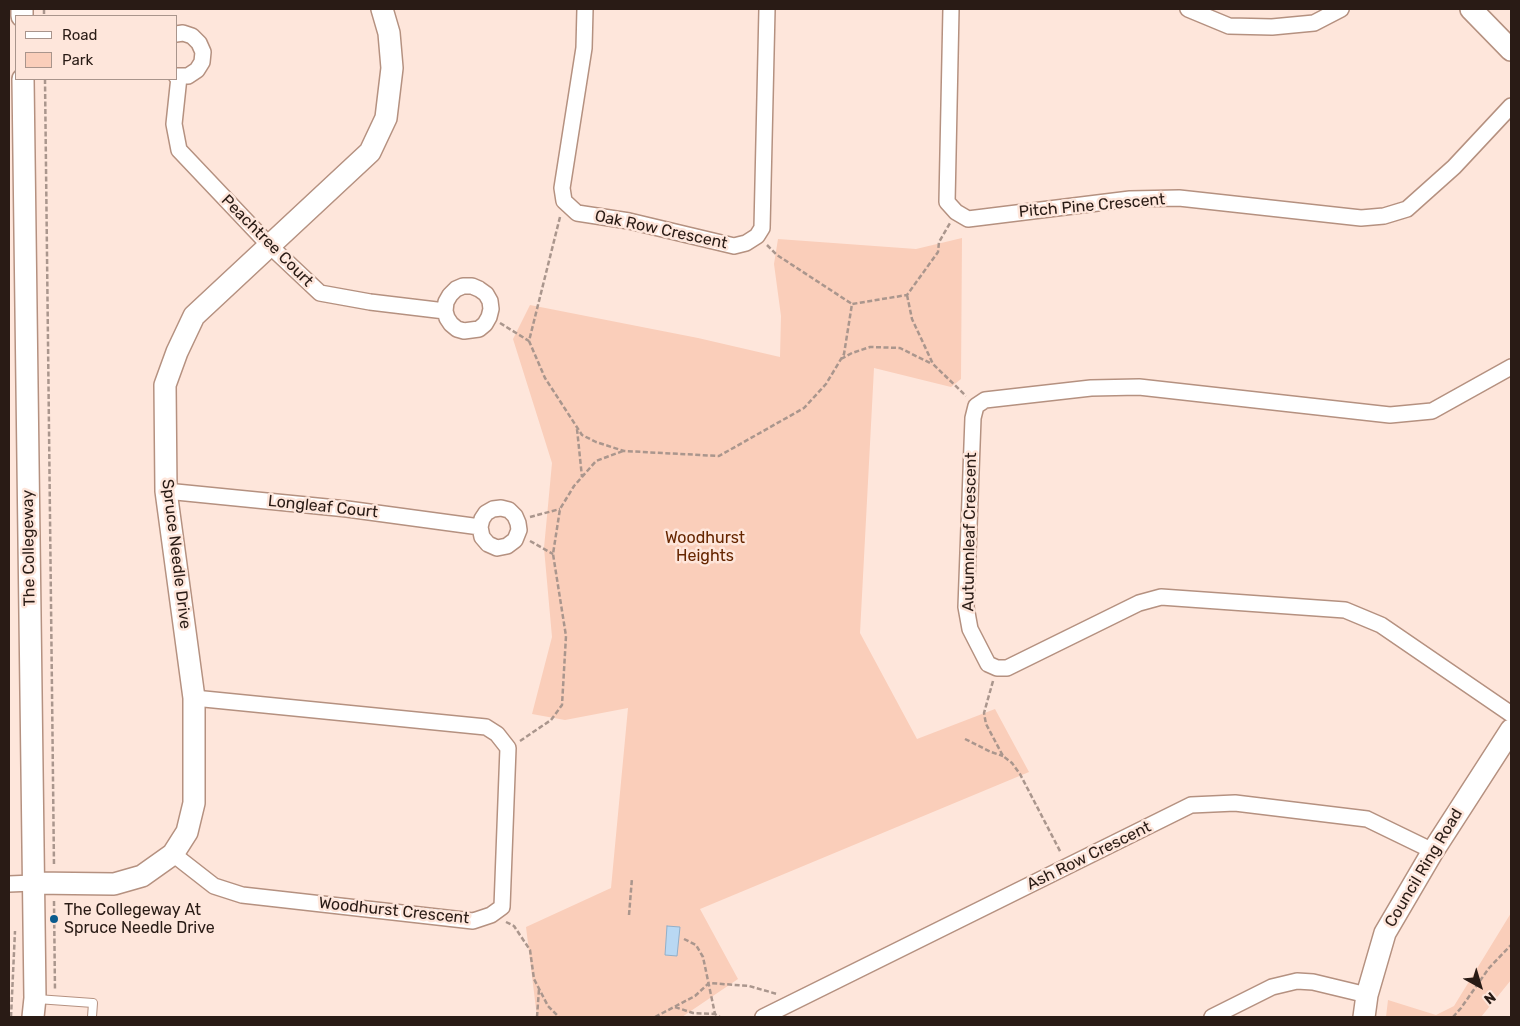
<!DOCTYPE html>
<html>
<head>
<meta charset="utf-8">
<style>
  body { margin:0 }
  #map { position:relative; width:1520px; height:1026px; overflow:hidden; background:#fee6db; font-family:Rubik,sans-serif }
  canvas { display:block }
  .frame { position:absolute; inset:0; border:10px solid #291b15; pointer-events:none }
  .legend { position:absolute; left:15px; top:15px; width:162px; height:65px; box-sizing:border-box; background:#fee6db; border:1px solid #a9958c; margin:0; padding:6px 9px; list-style:none; font-size:15px; color:#291b15 }
  .legend li { display:flex; align-items:center; gap:10px; height:25px }
  .legend b { width:25px; border:1px solid #a9958c }
  .north { position:absolute; left:1455px; top:961px; width:50px; height:50px; -webkit-text-stroke:4px #fee6db; paint-order:stroke; rotate:141deg; font-size:14px; font-weight:700; line-height:20px; text-align:center; color:#291b15 }
  .north::after { content:''; display:block; margin:auto; width:18px; height:22px; background:#291b15; clip-path:polygon(50% 0,100% 100%,50% 72%,0 100%) }
</style>
</head>
<body>
<div id="map">
<canvas width="1520" height="1026"></canvas>
<div class="frame"></div>
<ul class="legend">
<li><b style="height:6px;background:#fff"></b>Road</li>
<li><b style="height:14px;background:#faceba"></b>Park</li>
</ul>
<div class="north">N</div>
</div>
<script>
const ctx = document.querySelector('canvas').getContext('2d');
ctx.lineJoin = 'round';
function paint(path, color) { ctx.fillStyle = color; ctx.fill(path, 'evenodd'); }
const toPath = rows => new Path2D(rows.map(r => 'M' + r).join(''));
function strokePath(path, color, width, dash) { ctx.strokeStyle = color; ctx.lineWidth = width; ctx.lineCap = dash ? 'butt' : 'round'; ctx.setLineDash(dash || []); ctx.stroke(path); }
function drawText(font, color, halo, rows, align = 'center') {
  ctx.font = font + ' Rubik,sans-serif'; ctx.lineWidth = 5; ctx.setLineDash([]); ctx.textBaseline = 'middle'; ctx.strokeStyle = halo; ctx.fillStyle = color; for (const [text, x, y, turn = 0] of rows) {
    ctx.save(); ctx.translate(x, y); ctx.rotate((+turn || 0) * Math.PI / 180); ctx.textAlign = isNaN(turn) ? turn : align; if (halo) ctx.strokeText(text, 0, 0); ctx.fillText(text, 0, 0); ctx.restore();
  }
}
paint(toPath([
  [962,238,961,379,951,387,874,368,860,633,917,739,995,709,1029,772,700,909,738,979,682,1017,537,1017,526,927,611,888,628,708,565,720,532,714,552,637,544,548,552,463,513,339,530,305,698,338,780,357,781,316,774,264,778,239,916,249],
  [1511,913,1511,980,1481,1017,1386,1017,1388,1000,1436,1015,1454,1006]
]), '#faceba');
const building = toPath([
  [667,926,680,927,677,956,665,955,667,926]
]);
paint(building, '#b9d8f3');
strokePath(building, '#92b0ca', 1);
const lane = toPath([
  [37,999,93,1003,92,1017]
]);
const street = toPath([
  [585,9,584,48,562,188,564,201,577,213,629,221,734,246,746,243,757,236,762,228,767,9],
  [951,9,947,202,956,212,968,219,1130,199,1179,198,1361,218,1384,216,1407,209,1454,167,1511,106],
  [1188,9,1229,26,1272,27,1314,23,1341,9],
  [176,34,183,33,192,36,199,43,203,52,202,62,197,70,188,76,176,76],
  [179,77,174,124,179,150,270,246,320,293,370,302,445,311,447,318,451,324,457,329,464,331,479,329,485,324,489,317,491,309,490,301,486,294,479,289,472,286,463,286,456,289,450,295,446,302,445,311],
  [1511,367,1432,411,1390,415,1139,387,1091,388,985,400,976,406,973,418,966,607,970,629,988,664,997,668,1007,668,1139,603,1161,597,1345,610,1381,625,1511,714],
  [166,491,347,509,480,527,482,537,488,544,497,548,507,546,515,540,519,530,518,523,515,516,509,510,501,508,493,509,486,513,482,519,480,527],
  [173,854,214,886,242,895,473,921,491,915,502,907,508,748,497,734,486,727,194,698],
  [9,884,33,883],
  [763,1017,1191,805,1235,803,1367,819,1433,851],
  [1212,1017,1272,987,1297,981,1313,982,1367,995]
]);
const secondary = toPath([
  [22,9,22,16],
  [1471,9,1511,50],
  [23,79,35,998,33,1017],
  [33,883,114,884,142,876,173,854,187,832,194,803,194,698,166,491,165,385,177,352,194,316,370,152,386,118,392,68,389,33,382,9],
  [1364,1017,1367,995,1385,933,1433,851,1511,730]
]);
strokePath(lane, '#b59180', 10);
strokePath(street, '#b59180', 18);
strokePath(secondary, '#b59180', 24);
strokePath(toPath([
  [44,9,44,16],
  [45,79,54,866],
  [560,217,529,341,545,378,582,435,596,442,624,451,719,456,804,408,826,384,844,354,852,304,907,295,938,252,939,242,950,223],
  [767,245,777,255,852,304],
  [907,295,912,319,933,364,966,396],
  [500,323,529,341],
  [841,359,852,353,870,347,900,348,932,364],
  [577,429,582,477],
  [530,517,560,509],
  [530,541,553,554],
  [993,681,984,713,986,724,1003,756,1012,763,1020,774,1061,853],
  [965,739,991,752,1003,756],
  [520,741,551,720,562,705,566,636,553,554,560,509,574,486,596,461,623,451],
  [54,901,55,991],
  [629,915,632,878],
  [506,922,514,926,530,950,534,979,548,1006,559,1017],
  [684,939,696,945,703,957,715,1014,720,1017],
  [675,1007,693,1013,715,1014],
  [11,1017,15,931],
  [537,1017,539,989],
  [655,1017,695,996,709,983,749,986,777,994],
  [1453,1017,1461,1008,1489,968,1511,945]
]), '#aa968d', 2.5, [5, 2.5]);
strokePath(lane, '#fff', 8);
strokePath(street, '#fff', 15);
strokePath(secondary, '#fff', 21);
for (const [x, y, r, color] of [
  [54,919,5,"#0b5b8d"]
]) { const dot = new Path2D(); dot.arc(x, y, r, 0, 2 * Math.PI); ctx.fillStyle = color; ctx.fill(dot); strokePath(dot, '#fee6db', 2); }
drawText('16px', '#291b15', '#fee6db', [
  ["Pitch Pine Crescent",1092,206,-5],
  ["Oak Row Crescent",661,230,12],
  ["Peachtree Court",267,241,45],
  ["Longleaf Court",323,507,6],
  ["Autumnleaf Crescent",970,532,-89],
  ["The Collegeway",29,548,-91],
  ["Spruce Needle Drive",176,554,83],
  ["Ash Row Crescent",1089,856,-26],
  ["Council Ring Road",1424,868,-59],
  ["Woodhurst Crescent",394,911,6]
]);
drawText('16px', '#662600', '#fee6db', [
  ["Woodhurst",705,538],
  ["Heights",705,556]
]);
drawText('16px', '#291b15', '#fee6db', [
  ["The Collegeway At",64,910],
  ["Spruce Needle Drive",64,928]
], 'left');
</script>
</body>
</html>
